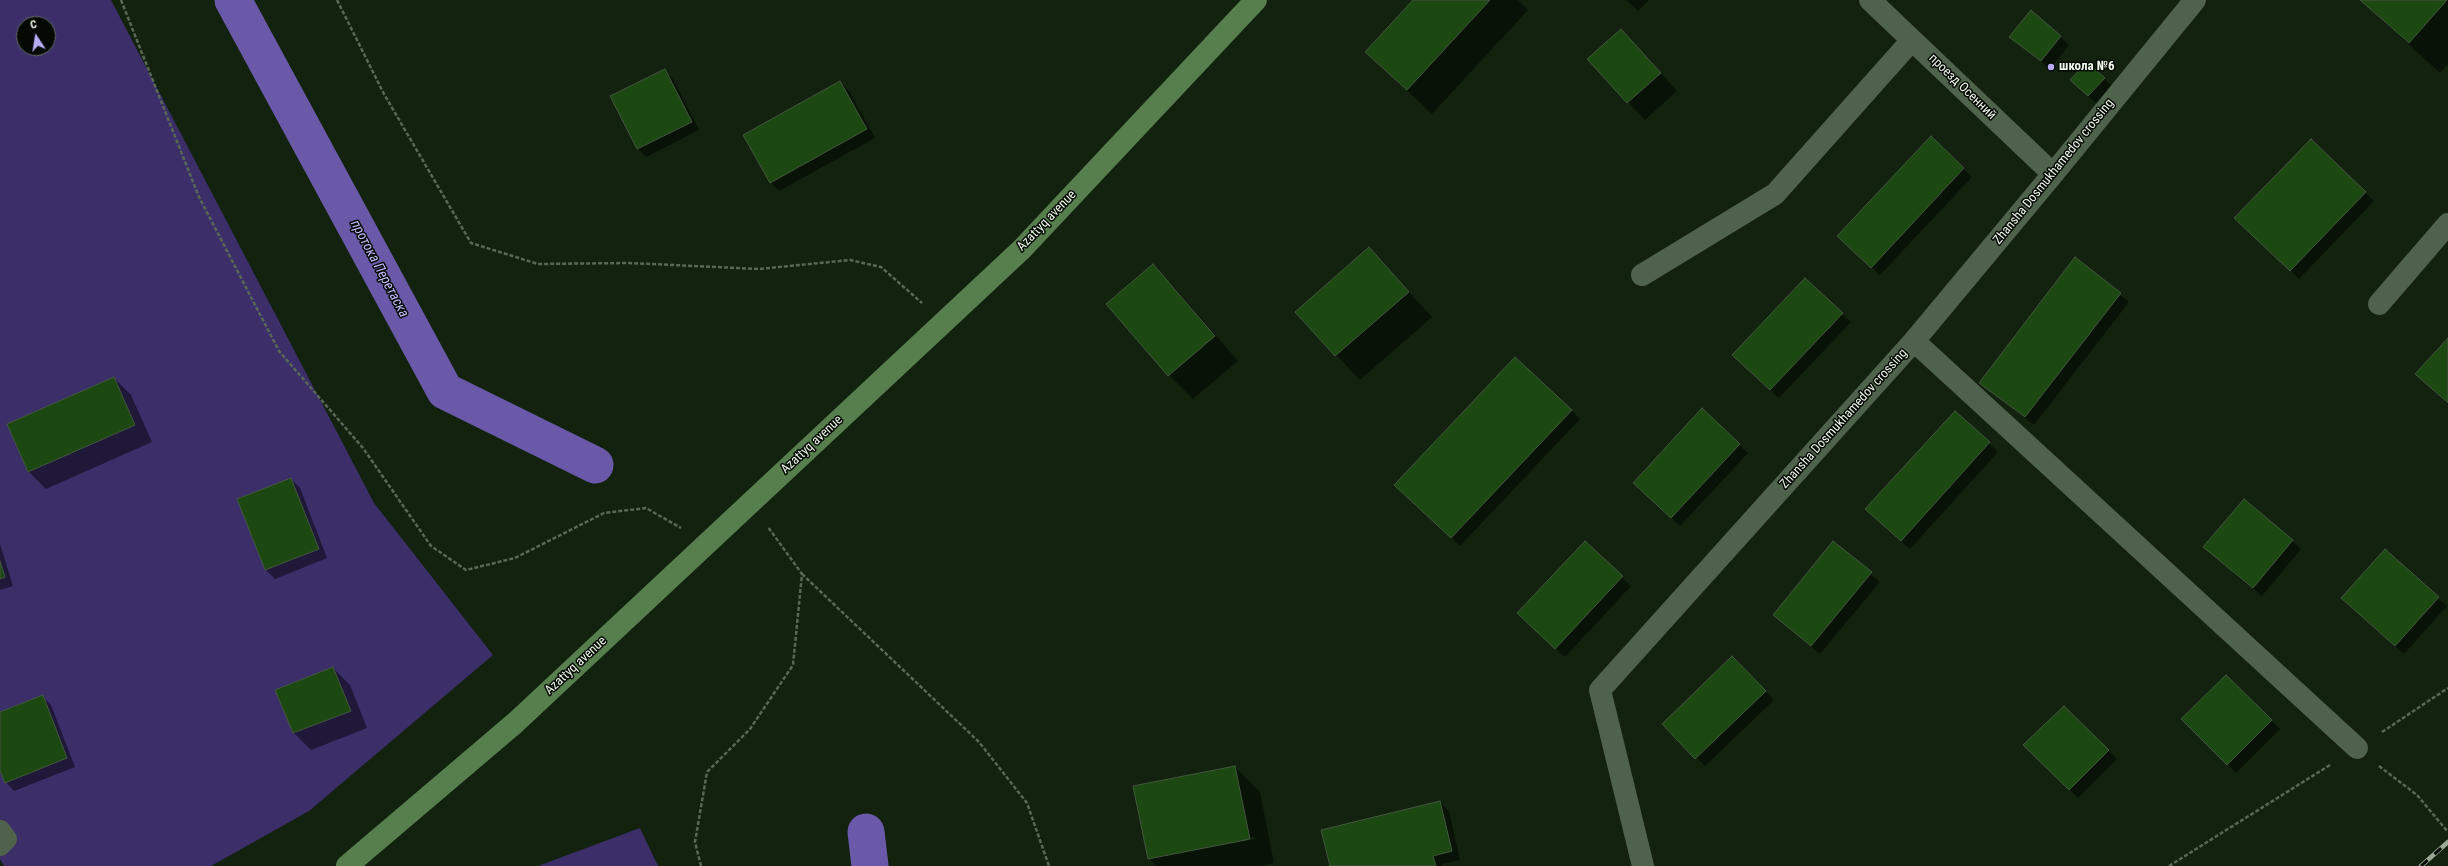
<!DOCTYPE html>
<html>
<head>
<meta charset="utf-8">
<style>
  body { margin:0 }
  #map { position:relative; width:2448px; height:866px; overflow:hidden; background:#12220e; font-family:"Roboto Condensed",sans-serif }
  canvas { display:block }
  .north { position:absolute; left:16px; top:16px; width:40px; height:40px; box-sizing:border-box; background:#040903; border:1px solid #626960; border-radius:50%; rotate:348deg; font-size:11px; font-weight:700; line-height:16px; text-align:center; color:#eef9eb }
  .north::after { content:''; display:block; margin:auto; width:14px; height:18px; background:#b7abf8; clip-path:polygon(50% 0,100% 100%,50% 72%,0 100%) }
</style>
</head>
<body>
<div id="map">
<canvas width="2448" height="866"></canvas>
<div class="north">С</div>
</div>
<script>
const ctx = document.querySelector('canvas').getContext('2d');
ctx.lineJoin = 'round';
function paint(path, color) { ctx.fillStyle = color; ctx.fill(path, 'evenodd'); }
const toPath = rows => new Path2D(rows.map(r => 'M' + r).join(''));
function strokePath(path, color, width, dash) { ctx.strokeStyle = color; ctx.lineWidth = width; ctx.lineCap = dash ? 'butt' : 'round'; ctx.setLineDash(dash || []); ctx.stroke(path); }
function drawText(font, color, halo, rows, align = 'center') {
  ctx.font = font + ' "Roboto Condensed",sans-serif'; ctx.lineWidth = 3; ctx.setLineDash([]); ctx.textBaseline = 'middle'; ctx.strokeStyle = halo; ctx.fillStyle = color; for (const [text, x, y, turn = 0] of rows) {
    ctx.save(); ctx.translate(x, y); ctx.rotate((+turn || 0) * Math.PI / 180); ctx.textAlign = isNaN(turn) ? turn : align; if (halo) ctx.strokeText(text, 0, 0); ctx.fillText(text, 0, 0); ctx.restore();
  }
}
paint(toPath([
  [0,0,111,0,374,503,493,655,309,811,211,866,4,866,0,859],
  [24,24,48,24,48,48,24,48],
  [640,828,658,866,538,866]
]), '#3b2e69');
paint(toPath([
  [1415,0,1518,0,1528,10,1432,114,1367,52],
  [1626,0,1649,0,1638,11],
  [2360,0,2448,0,2448,64,2440,73],
  [2031,12,2069,45,2050,69,2011,36],
  [1621,30,1677,91,1645,120,1588,59],
  [664,70,673,79,699,130,646,157,638,148],
  [2104,78,2113,87,2097,104,2080,89],
  [840,82,849,91,875,138,779,191,771,183],
  [1931,138,1972,177,1880,275,1847,244],
  [2311,140,2374,201,2299,279,2236,218],
  [1369,248,1432,317,1360,380,1296,312],
  [2075,259,2129,302,2034,425,1980,383],
  [1153,265,1177,290,1238,361,1193,399,1169,375],
  [1842,314,1851,322,1779,398,1742,364],
  [2448,339,2448,405,2417,374],
  [114,378,131,395,152,442,46,489,29,472],
  [1702,409,1748,453,1680,526,1643,491],
  [1571,410,1580,419,1460,546,1404,494],
  [1955,412,1998,452,1910,549,1875,517],
  [291,479,300,488,327,558,275,579,266,570,239,500],
  [2244,500,2301,549,2262,596,2213,555],
  [1585,542,1631,586,1565,657,1527,622],
  [1833,542,1880,582,1820,654,1774,615],
  [0,544,13,586,0,590],
  [2438,598,2447,606,2404,654,2351,607],
  [1732,657,1774,700,1705,766,1663,724],
  [333,668,350,685,367,728,311,750,294,733],
  [2226,676,2280,729,2236,773,2183,719],
  [43,697,51,705,75,767,14,791,6,782,0,769,0,713],
  [2064,707,2117,759,2078,798,2025,745],
  [1235,767,1260,792,1274,863,1260,866,1156,866,1149,858],
  [1254,837,1255,839,1166,856,1166,854],
  [1440,802,1449,811,1460,860,1442,864,1442,866,1331,866]
]), '#0007');
strokePath(toPath([
  [233,0,445,391,595,465],
  [866,832,870,866]
]), '#6959a8', 37);
const building = toPath([
  [1413,0,1490,0,1407,90,1365,52,1413,0],
  [2360,0,2447,0,2409,43,2360,0],
  [2031,10,2061,36,2041,61,2009,37,2031,10],
  [1621,29,1661,73,1627,103,1587,59,1621,29],
  [2087,62,2105,78,2088,96,2070,80,2087,62],
  [665,69,692,122,637,149,610,96,665,69],
  [840,81,867,129,770,183,743,135,840,81],
  [1931,136,1964,168,1871,268,1837,236,1931,136],
  [2311,139,2366,192,2290,271,2234,218,2311,139],
  [1369,247,1409,292,1335,356,1295,312,1369,247],
  [2075,257,2121,293,2025,417,1979,383,2075,257],
  [1153,264,1215,336,1168,376,1106,304,1153,264],
  [1805,278,1843,313,1770,390,1732,355,1805,278],
  [2448,338,2448,403,2415,374,2448,338],
  [1515,357,1572,410,1451,538,1394,485,1515,357],
  [114,377,135,425,28,472,7,424,114,377],
  [1702,408,1740,444,1671,518,1633,483,1702,408],
  [1955,411,1990,442,1901,541,1865,509,1955,411],
  [291,478,319,549,265,570,237,499,291,478],
  [2244,499,2293,540,2253,588,2203,547,2244,499],
  [1585,541,1623,576,1555,649,1517,613,1585,541],
  [1833,541,1872,572,1811,646,1773,615,1833,541],
  [2385,549,2439,597,2395,646,2341,598,2385,549],
  [0,561,5,577,0,579,0,561],
  [1732,656,1766,691,1695,759,1662,724,1732,656],
  [333,667,351,711,293,733,275,690,333,667],
  [2226,675,2272,720,2227,765,2181,719,2226,675],
  [43,695,67,758,5,783,0,771,0,712,43,695],
  [2064,706,2109,750,2069,790,2023,745,2064,706],
  [1235,766,1250,839,1148,859,1133,786,1235,766],
  [1440,801,1452,851,1433,856,1436,866,1330,866,1321,830,1440,801]
]);
paint(building, '#1c4811');
strokePath(building, '#445640', 1);
strokePath(toPath([
  [121,0,199,197,279,351,363,448,431,546,466,570,515,558,604,513,646,508,681,528],
  [337,0,384,94,471,243,538,264,629,263,759,269,850,260,881,267,922,303],
  [802,574,979,742,1027,803,1049,866],
  [2382,732,2448,688],
  [2379,766,2417,795,2448,832],
  [701,866,695,842,707,772,750,729,793,665,802,574,768,527],
  [2169,866,2330,765]
]), '#596755', 2.5, [4, 2]);
strokePath(toPath([
  [1870,0,2053,174],
  [1642,275,1775,194,1912,40],
  [2379,304,2448,224],
  [1914,341,2357,748],
  [0,831,6,839,0,845],
  [1643,866,1600,690,1914,341,2053,174,2195,0]
]), '#4f624b', 22);
strokePath(toPath([
  [347,866,515,723,1022,249,1256,0]
]), '#577f4e', 22);
const rail = toPath([
  [2421,866,2448,842]
]);
strokePath(rail, '#9ba898', 4.5);
strokePath(rail, '#040903', 3, [9]);
for (const [x, y, r, color] of [
  [2051,67,4,"#b7abf8"]
]) { const dot = new Path2D(); dot.arc(x, y, r, 0, 2 * Math.PI); ctx.fillStyle = color; ctx.fill(dot); strokePath(dot, '#040903', 1.5); }
drawText('bold 13px', '#eef9eb', '#040903', [
  ["школа №6",2059,67]
], 'left');
drawText('13px', '#eef9eb', '#040903', [
  ["проезд Осенний",1962,87,44],
  ["Zhansha Dosmukhamedov crossing",2054,172,-51],
  ["Azattyq avenue",1047,221,-46],
  ["Zhansha Dosmukhamedov crossing",1844,419,-48],
  ["Azattyq avenue",812,445,-43],
  ["Azattyq avenue",576,666,-43]
]);
drawText('italic 14px', '#c5bcfd', '#040903', [
  ["протока Перетаска",379,269,62]
]);
</script>
</body>
</html>
